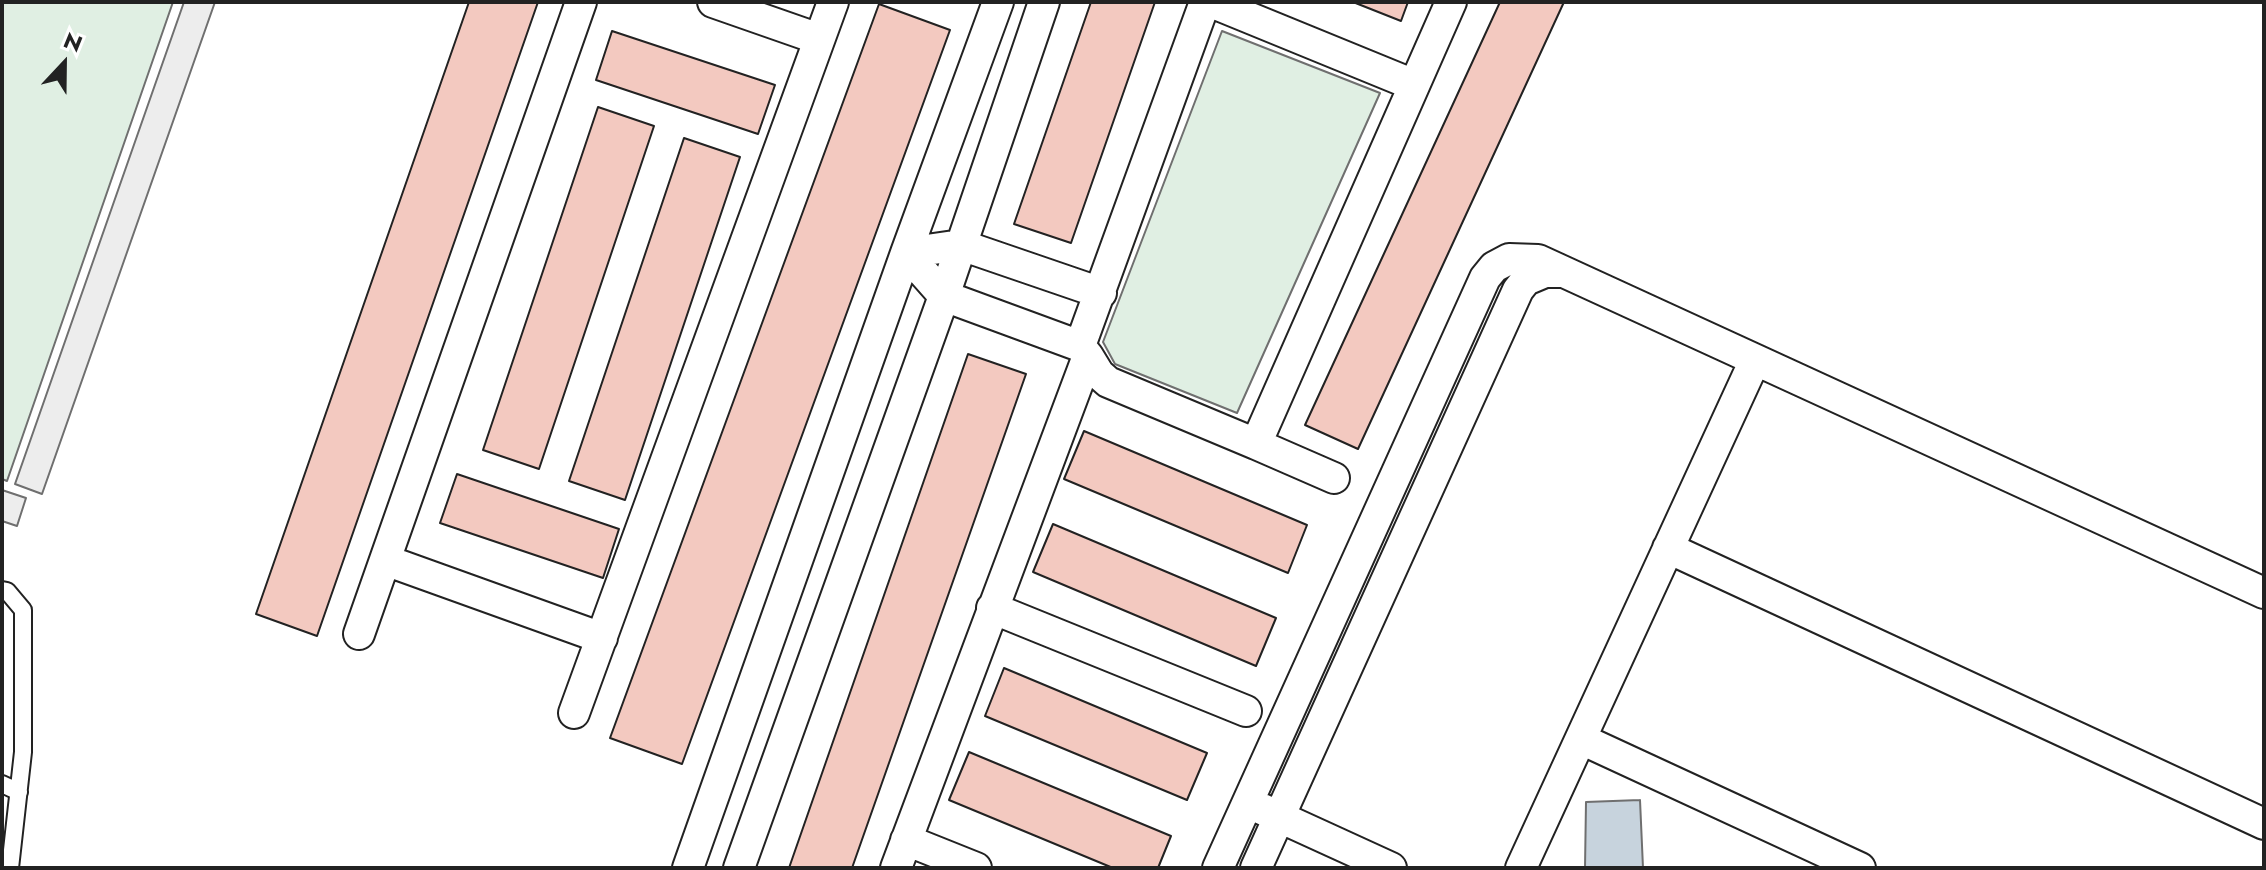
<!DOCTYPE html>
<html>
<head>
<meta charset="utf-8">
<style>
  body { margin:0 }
  #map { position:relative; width:2266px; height:870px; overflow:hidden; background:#fff; font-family:Jost,sans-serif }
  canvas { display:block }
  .frame { position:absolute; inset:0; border:4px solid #222; pointer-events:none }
  .north { position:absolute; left:24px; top:24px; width:80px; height:80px; -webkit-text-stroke:6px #fff; paint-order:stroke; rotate:22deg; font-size:22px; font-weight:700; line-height:32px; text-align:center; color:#222 }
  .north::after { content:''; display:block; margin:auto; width:28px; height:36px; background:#222; clip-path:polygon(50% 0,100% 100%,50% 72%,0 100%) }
</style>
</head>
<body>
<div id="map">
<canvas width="2266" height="870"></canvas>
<div class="frame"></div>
<div class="north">N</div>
</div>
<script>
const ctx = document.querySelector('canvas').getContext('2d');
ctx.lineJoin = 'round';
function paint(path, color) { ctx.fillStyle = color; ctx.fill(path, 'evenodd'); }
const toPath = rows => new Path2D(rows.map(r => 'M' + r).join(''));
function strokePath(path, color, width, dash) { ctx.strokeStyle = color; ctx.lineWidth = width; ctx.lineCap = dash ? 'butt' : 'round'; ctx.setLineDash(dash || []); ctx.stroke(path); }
const green = toPath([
  [2,2,173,2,7,481,2,479,2,2],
  [1222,31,1380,93,1237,413,1115,364,1103,342,1222,31]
]);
paint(green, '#e0efe3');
strokePath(green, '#6f6f6f', 2);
const parking = toPath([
  [184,2,215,2,42,494,15,484,184,2],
  [2,490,26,498,17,526,2,521,2,490]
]);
paint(parking, '#ededed');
strokePath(parking, '#6f6f6f', 2);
const water = toPath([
  [1640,800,1643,868,1585,868,1586,802,1640,800]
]);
paint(water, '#c7d3dd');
strokePath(water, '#6f6f6f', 2);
const building = toPath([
  [469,2,538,2,317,636,256,614,469,2],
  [1091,2,1155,2,1071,243,1014,224,1091,2],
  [1353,2,1408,2,1401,21,1353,2],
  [1500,2,1564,2,1358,449,1305,425,1500,2],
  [879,4,950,30,682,764,610,738,879,4],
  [612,31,775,85,758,134,596,80,612,31],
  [598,107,654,126,539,469,483,450,598,107],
  [684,138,740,157,625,500,569,481,684,138],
  [968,354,1026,374,852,868,789,868,968,354],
  [1084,431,1307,525,1288,573,1064,479,1084,431],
  [457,474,619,529,603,578,440,523,457,474],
  [1053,524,1276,618,1256,666,1033,572,1053,524],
  [1004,668,1207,753,1187,800,985,716,1004,668],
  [969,752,1171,836,1158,868,1113,868,949,800,969,752]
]);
paint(building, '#f3c9c0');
strokePath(building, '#222', 2);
const service = toPath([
  [2,590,7,591,23,610,23,752,10,868],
  [2,784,19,792]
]);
const minor = toPath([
  [713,2,819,39],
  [1211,2,1414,85],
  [906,253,961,245,1101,293],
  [906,253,944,296,1080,346],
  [1088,356,1099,374,1108,382,1256,444,1451,2],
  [1256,444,1334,478],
  [1668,548,2264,824],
  [385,560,602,638],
  [992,608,1246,711],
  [359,634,581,2],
  [574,713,833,2],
  [1581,739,1860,868],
  [1262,809,1391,868],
  [906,840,976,868],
  [688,868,906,253,998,2],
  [739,868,944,296,1044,2],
  [896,868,1088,356,1080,346,1205,2],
  [1218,868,1485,278,1494,267,1509,259,1538,260,2264,593],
  [1256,868,1518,290,1526,280,1545,272,1564,272],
  [1521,868,1755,360]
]);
strokePath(service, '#222', 20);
strokePath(minor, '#222', 34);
strokePath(service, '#fff', 16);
strokePath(minor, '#fff', 30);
</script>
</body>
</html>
